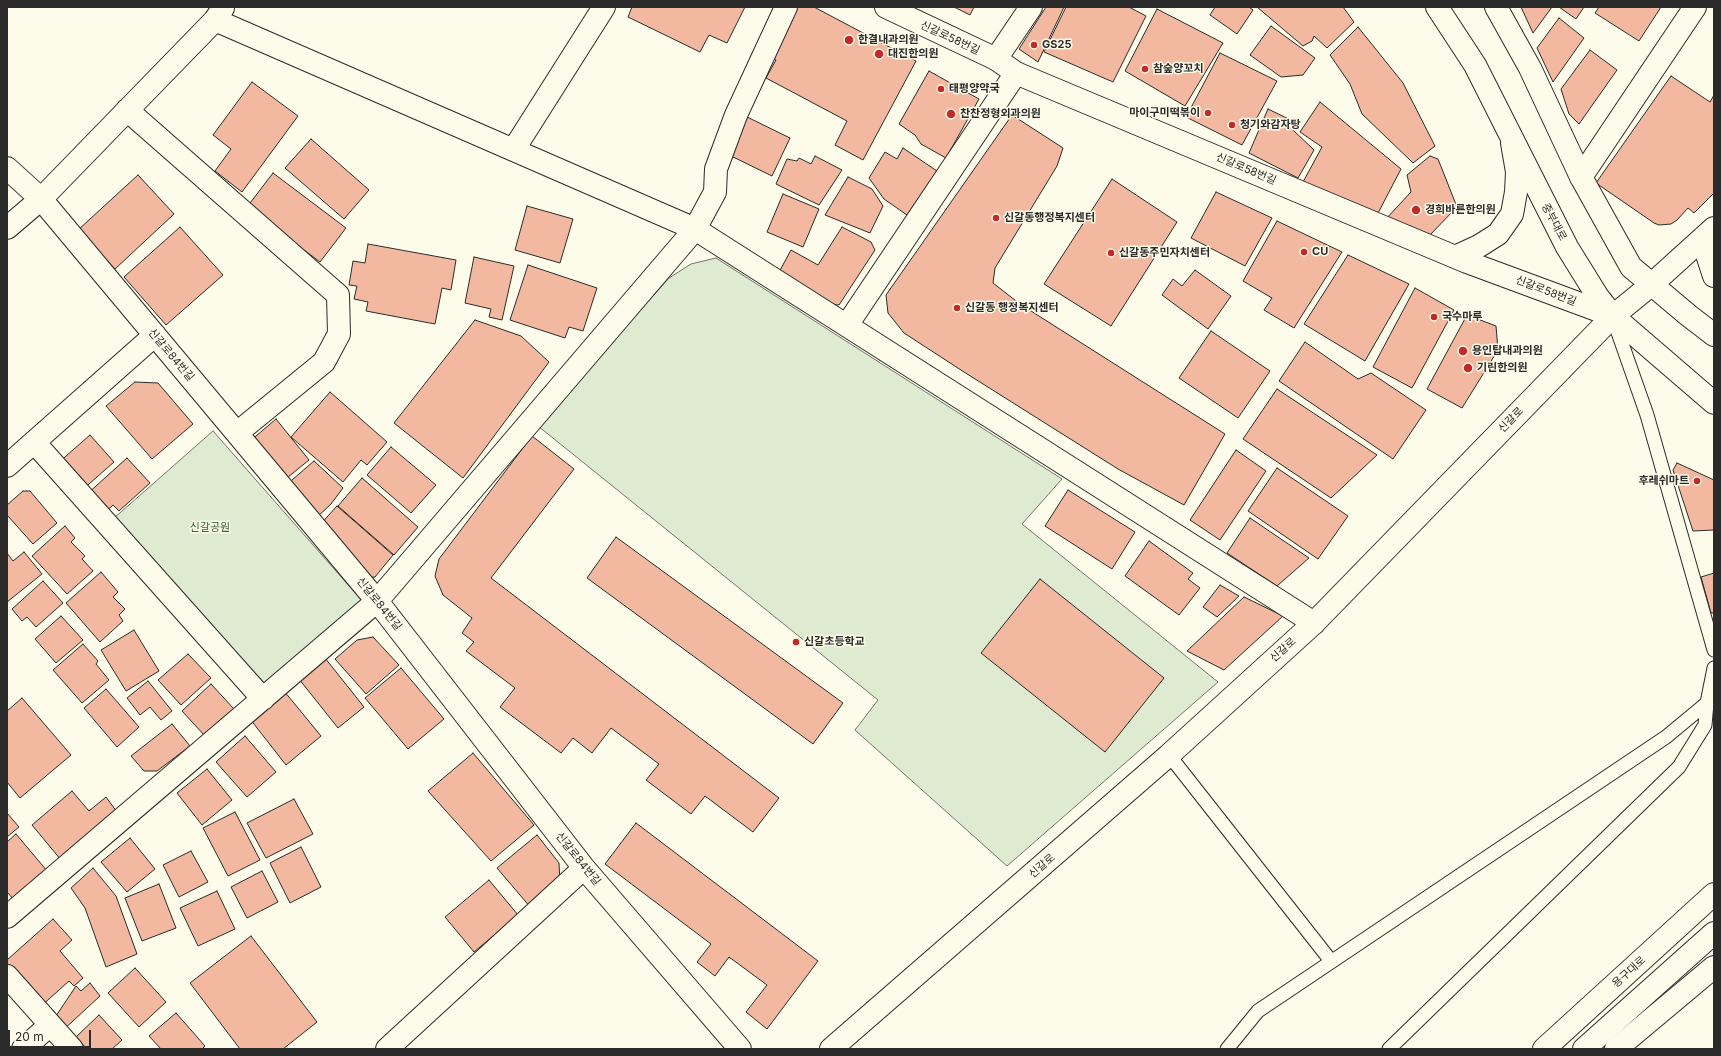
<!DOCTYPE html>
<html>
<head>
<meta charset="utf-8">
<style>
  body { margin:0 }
  #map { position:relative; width:1721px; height:1056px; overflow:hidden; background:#fdfbea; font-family:Inter,sans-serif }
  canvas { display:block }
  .frame { position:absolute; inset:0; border:8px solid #2b2b2b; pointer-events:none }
  .scale { position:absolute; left:8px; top:1030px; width:83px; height:18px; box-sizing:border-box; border:2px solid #2b2b2b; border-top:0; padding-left:5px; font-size:12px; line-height:14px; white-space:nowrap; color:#2b2b2b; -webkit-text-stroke:3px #fdfbea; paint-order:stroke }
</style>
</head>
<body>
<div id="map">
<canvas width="1721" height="1056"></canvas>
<div class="frame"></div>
<div class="scale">20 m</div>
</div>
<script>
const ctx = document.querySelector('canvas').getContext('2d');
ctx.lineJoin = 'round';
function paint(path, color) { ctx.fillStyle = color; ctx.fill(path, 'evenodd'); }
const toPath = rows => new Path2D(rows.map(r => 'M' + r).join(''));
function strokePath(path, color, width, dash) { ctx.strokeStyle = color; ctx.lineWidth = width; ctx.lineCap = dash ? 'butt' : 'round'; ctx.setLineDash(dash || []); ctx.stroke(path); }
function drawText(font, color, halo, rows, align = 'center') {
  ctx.font = font + ' Inter,"Noto Sans KR",sans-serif'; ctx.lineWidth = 3; ctx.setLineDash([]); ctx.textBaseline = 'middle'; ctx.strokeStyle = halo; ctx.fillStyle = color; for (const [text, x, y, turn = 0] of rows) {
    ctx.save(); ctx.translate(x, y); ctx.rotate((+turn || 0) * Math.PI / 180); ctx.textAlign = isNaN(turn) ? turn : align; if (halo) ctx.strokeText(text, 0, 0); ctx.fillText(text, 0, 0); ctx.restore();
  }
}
const green = toPath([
  [716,258,1062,479,1022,524,1218,682,1007,866,855,730,878,700,538,426,669,278,691,264,716,258],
  [213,431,364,603,265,684,113,519,213,431]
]);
paint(green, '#deebd1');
strokePath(green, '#74746e', 1);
const building = toPath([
  [632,7,745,7,727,43,709,35,700,52,628,17,632,7],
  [796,7,814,7,916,61,863,160,835,145,847,121,766,78,776,60,769,57,796,7],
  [954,7,974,7,970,15,954,7],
  [1046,7,1064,7,1038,62,1019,49,1046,7],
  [1066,7,1129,7,1146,16,1113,82,1044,52,1066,7],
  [1215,7,1249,7,1253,10,1237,34,1210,15,1215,7],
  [1257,7,1343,7,1354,22,1327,48,1314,36,1312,41,1303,46,1257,7],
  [1521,7,1552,7,1533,33,1521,7],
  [1559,7,1584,7,1576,19,1559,7],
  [1599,7,1661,7,1639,41,1595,13,1599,7],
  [1157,9,1223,43,1185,106,1125,71,1157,9],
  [1559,18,1584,38,1553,82,1537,48,1559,18],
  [1271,26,1315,58,1303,75,1281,77,1250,55,1271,26],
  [1358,27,1403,83,1435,146,1413,163,1362,114,1350,84,1330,55,1358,27],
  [1590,50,1617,70,1579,124,1569,114,1561,89,1590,50],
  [1220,53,1277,81,1242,145,1186,117,1220,53],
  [929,71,979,99,946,158,921,144,915,135,899,124,929,71],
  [1671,76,1710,102,1714,95,1714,193,1694,213,1688,208,1677,220,1671,224,1659,225,1654,223,1596,183,1671,76],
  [252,82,298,116,242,192,215,171,231,149,213,135,252,82],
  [1320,102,1401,169,1377,215,1303,182,1322,147,1300,132,1320,102],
  [1268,109,1293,121,1293,130,1314,150,1298,178,1249,153,1268,109],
  [1012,115,1063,148,1057,166,995,268,993,283,1020,304,1225,434,1184,505,1118,469,964,372,904,333,888,313,886,295,1012,115],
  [745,116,790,138,772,176,727,154,745,116],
  [311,139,369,190,344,219,285,168,311,139],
  [903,148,937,171,907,215,884,199,869,178,885,152,897,159,903,148],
  [815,156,842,170,819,205,776,184,787,159,797,161,799,158,811,164,815,156],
  [1430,156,1438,159,1457,207,1428,237,1385,220,1411,192,1407,175,1430,156],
  [273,173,346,228,320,262,247,207,273,173],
  [138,175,174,214,115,269,78,230,138,175],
  [848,177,872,189,883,206,870,233,825,215,848,177],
  [1112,179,1177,222,1111,326,1044,284,1112,179],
  [1216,192,1272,218,1245,266,1191,238,1216,192],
  [783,194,819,209,803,247,767,232,783,194],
  [527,206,573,219,560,263,515,250,527,206],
  [1277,221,1342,252,1294,328,1264,310,1272,298,1243,281,1277,221],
  [180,227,223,275,166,325,124,277,180,227],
  [842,227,871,242,875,250,839,305,826,304,778,274,791,250,818,265,842,227],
  [368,244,456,260,451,290,442,288,435,324,366,311,368,302,354,299,357,286,349,285,353,261,365,263,368,244],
  [1348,255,1409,284,1365,361,1304,324,1348,255],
  [474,257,514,266,502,320,489,317,491,309,465,303,474,257],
  [528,265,597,288,583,331,569,327,565,338,510,320,528,265],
  [1195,270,1231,296,1208,329,1162,295,1173,279,1182,286,1195,270],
  [1415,288,1454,310,1412,388,1373,367,1415,288],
  [1467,315,1496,326,1498,350,1462,408,1427,389,1467,315],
  [475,320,521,336,549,362,463,478,394,423,475,320],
  [1211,331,1270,371,1238,418,1179,378,1211,331],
  [1305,342,1358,379,1371,373,1426,410,1393,459,1279,381,1305,342],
  [135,382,158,383,193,424,152,459,106,406,135,382],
  [1277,389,1377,455,1331,498,1243,439,1277,389],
  [330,392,387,442,367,465,361,460,343,482,291,437,330,392],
  [276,419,309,460,282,482,249,442,276,419],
  [90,435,114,462,81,491,57,464,90,435],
  [532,436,574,469,491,578,779,798,753,832,705,796,691,814,646,780,659,764,611,728,592,753,573,738,561,753,500,707,515,688,466,651,474,642,462,633,472,618,443,595,435,576,439,559,532,436],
  [391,447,436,485,411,513,367,475,391,447],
  [1236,450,1266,471,1220,540,1190,520,1236,450],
  [127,458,150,483,119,511,113,505,103,514,86,495,127,458],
  [314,461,343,488,331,504,314,520,284,487,314,461],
  [1677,463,1714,480,1714,530,1693,531,1673,470,1677,463],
  [1277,468,1348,516,1318,559,1248,511,1277,468],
  [362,478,418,527,394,555,338,506,362,478],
  [1068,490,1135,532,1112,569,1045,526,1068,490],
  [23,491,30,491,57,523,33,544,7,515,7,505,23,491],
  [337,506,393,555,375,577,361,578,318,527,337,506],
  [1250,518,1309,558,1277,586,1227,553,1250,518],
  [65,526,75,538,71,542,85,556,82,559,93,571,67,594,32,556,65,526],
  [616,537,843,703,813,744,587,578,616,537],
  [1149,541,1193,573,1188,579,1200,588,1179,615,1125,576,1149,541],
  [24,552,42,574,7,602,7,553,13,561,24,552],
  [101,572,118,592,113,597,125,609,119,615,123,621,100,642,66,603,101,572],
  [1714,573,1714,613,1711,613,1701,577,1714,573],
  [1040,579,1164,678,1105,752,981,653,1040,579],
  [43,581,63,603,36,627,27,617,22,621,12,609,43,581],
  [1220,585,1239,596,1217,617,1203,607,1220,585],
  [1244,597,1283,616,1224,670,1187,651,1244,597],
  [61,616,83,640,56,663,35,639,61,616],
  [134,630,159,671,126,691,101,650,134,630],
  [373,637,399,665,366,694,335,659,357,640,373,637],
  [83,644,98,661,96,664,109,680,82,703,53,670,83,644],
  [188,654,211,678,181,705,158,680,188,654],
  [325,658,364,707,338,728,299,679,325,658],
  [401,668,444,719,408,749,365,698,401,668],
  [148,681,172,711,161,720,150,707,140,715,127,698,148,681],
  [211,684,234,709,205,736,182,711,211,684],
  [106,689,139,727,117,747,84,708,106,689],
  [284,691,321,736,286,765,250,719,284,691],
  [22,698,71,755,20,798,7,782,7,711,22,698],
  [172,724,190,746,157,771,144,771,131,756,172,724],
  [245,736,276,772,247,797,216,762,245,736],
  [473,753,534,825,491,861,428,791,473,753],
  [207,769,232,800,202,825,177,793,207,769],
  [72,791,89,811,106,797,117,812,61,860,32,825,72,791],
  [294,799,313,834,266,858,247,823,294,799],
  [235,812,260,860,228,876,203,828,235,812],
  [7,813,19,827,7,837,7,813],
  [636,823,818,961,767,1029,746,1012,767,985,729,957,715,976,697,962,711,944,605,864,636,823],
  [16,834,48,872,15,901,7,892,7,842,16,834],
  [537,835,559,863,560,884,531,908,497,868,537,835],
  [130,838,155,869,127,892,101,862,130,838],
  [301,847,321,887,290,903,270,863,301,847],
  [191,851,208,882,179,897,163,865,191,851],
  [93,868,116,896,137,954,106,967,85,908,71,888,93,868],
  [262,871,278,902,247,918,231,887,262,871],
  [489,880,518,915,474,952,445,917,489,880],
  [159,884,176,928,142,941,125,898,159,884],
  [217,891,235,929,198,946,180,908,217,891],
  [53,919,72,940,60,951,83,978,74,986,69,981,39,1008,7,972,7,960,53,919],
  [251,936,317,1022,283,1049,240,1049,190,983,251,936],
  [135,968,166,1002,139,1027,108,993,135,968],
  [90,983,100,996,61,1032,52,1022,76,986,81,991,90,983],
  [176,1013,205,1046,202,1049,161,1049,149,1036,176,1013],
  [99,1015,122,1040,112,1049,87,1049,76,1037,99,1015]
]);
paint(building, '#f2b8a0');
strokePath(building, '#2b2b2b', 1);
const lane = toPath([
  [1614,321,1647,415,1714,650],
  [1169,755,1331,961],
  [1227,1049,1258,1011,1666,737,1707,703,1714,668],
  [1389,1049,1679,767,1705,725,1707,703]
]);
const street = toPath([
  [215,20,695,229,1314,623],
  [996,59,1031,7],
  [127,110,338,295,339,334,324,362,237,433],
  [514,149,604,7],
  [7,168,41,199,377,601,584,868,740,1049],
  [1581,177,1695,7],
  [7,228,41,199,215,20,223,8],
  [847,325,1016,73],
  [34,442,263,699],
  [7,466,155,335],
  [7,917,377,601,695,229,715,192,716,169,736,115,786,7],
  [7,976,72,1049],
  [23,1049,50,1025],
  [387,1049,584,868]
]);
const secondary = toPath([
  [886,7,996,59,1016,73,1467,262,1613,316,1651,285],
  [1455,257,1479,246,1498,234,1512,214,1516,192,1517,172,1512,143],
  [1544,1049,1714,894],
  [1584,1049,1714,933]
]);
const primary = toPath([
  [1437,7,1475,65,1567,247,1598,297,1613,316,1714,403],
  [1496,7,1530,68,1581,177,1631,267,1688,315,1714,335],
  [1702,239,1714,276],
  [1651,285,1714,228],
  [831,1049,1169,755,1314,623,1613,316],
  [1616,1049,1714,967]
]);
strokePath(lane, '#2b2b2b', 15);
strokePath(street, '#2b2b2b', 24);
strokePath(secondary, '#2b2b2b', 24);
strokePath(primary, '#2b2b2b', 24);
strokePath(lane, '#fdfbea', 13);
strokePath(street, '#fdfbea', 22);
strokePath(secondary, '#fdfbea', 22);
strokePath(primary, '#fdfbea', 22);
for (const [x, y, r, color] of [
  [849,40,5,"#c62828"],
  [1034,45,4,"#c62828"],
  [879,54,5,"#c62828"],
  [1145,69,4,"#c62828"],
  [941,89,4,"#c62828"],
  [1208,113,4,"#c62828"],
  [951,114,5,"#c62828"],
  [1232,125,4,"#c62828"],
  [1416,210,5,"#c62828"],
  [996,218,4,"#c62828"],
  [1304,252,4,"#c62828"],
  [1111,253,4,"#c62828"],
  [957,308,4,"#c62828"],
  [1434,317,4,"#c62828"],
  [1463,351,5,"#c62828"],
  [1468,368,5,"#c62828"],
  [1697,481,4,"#c62828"],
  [796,642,4,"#c62828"]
]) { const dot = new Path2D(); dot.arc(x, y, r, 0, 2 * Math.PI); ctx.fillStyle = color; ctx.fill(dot); strokePath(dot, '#fdfbea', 1.5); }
drawText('11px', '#2b2b2b', '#fdfbea', [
  ["신갈로58번길",950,38,25],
  ["신갈로58번길",1246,169,23],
  ["중부대로",1554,222,62],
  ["신갈로58번길",1546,291,21],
  ["신갈로84번길",171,355,50],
  ["신갈로",1511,420,-46],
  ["신갈로84번길",379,604,51],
  ["신갈로",1283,650,-42],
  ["신갈로84번길",578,859,51],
  ["신갈로",1042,866,-41],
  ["용구대로",1629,972,-42]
]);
drawText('bold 11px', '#2b2b2b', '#fdfbea', [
  ["한결내과의원",858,40],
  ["GS25",1042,45],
  ["대진한의원",888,54],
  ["참숲양꼬치",1153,69],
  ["태평양약국",949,89],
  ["마이구미떡볶이",1200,113,"right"],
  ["찬찬정형외과의원",960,114],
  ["청기와감자탕",1240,125],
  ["경희바른한의원",1425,210],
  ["신갈동행정복지센터",1004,218],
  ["CU",1312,252],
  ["신갈동주민자치센터",1119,253],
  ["신갈동 행정복지센터",965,308],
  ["국수마루",1442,317],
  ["용인탑내과의원",1472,351],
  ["기린한의원",1477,368],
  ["후레쉬마트",1689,481,"right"],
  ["신갈초등학교",804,642]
], 'left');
drawText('11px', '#34623c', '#fdfbea', [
  ["신갈공원",210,528]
]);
</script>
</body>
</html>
